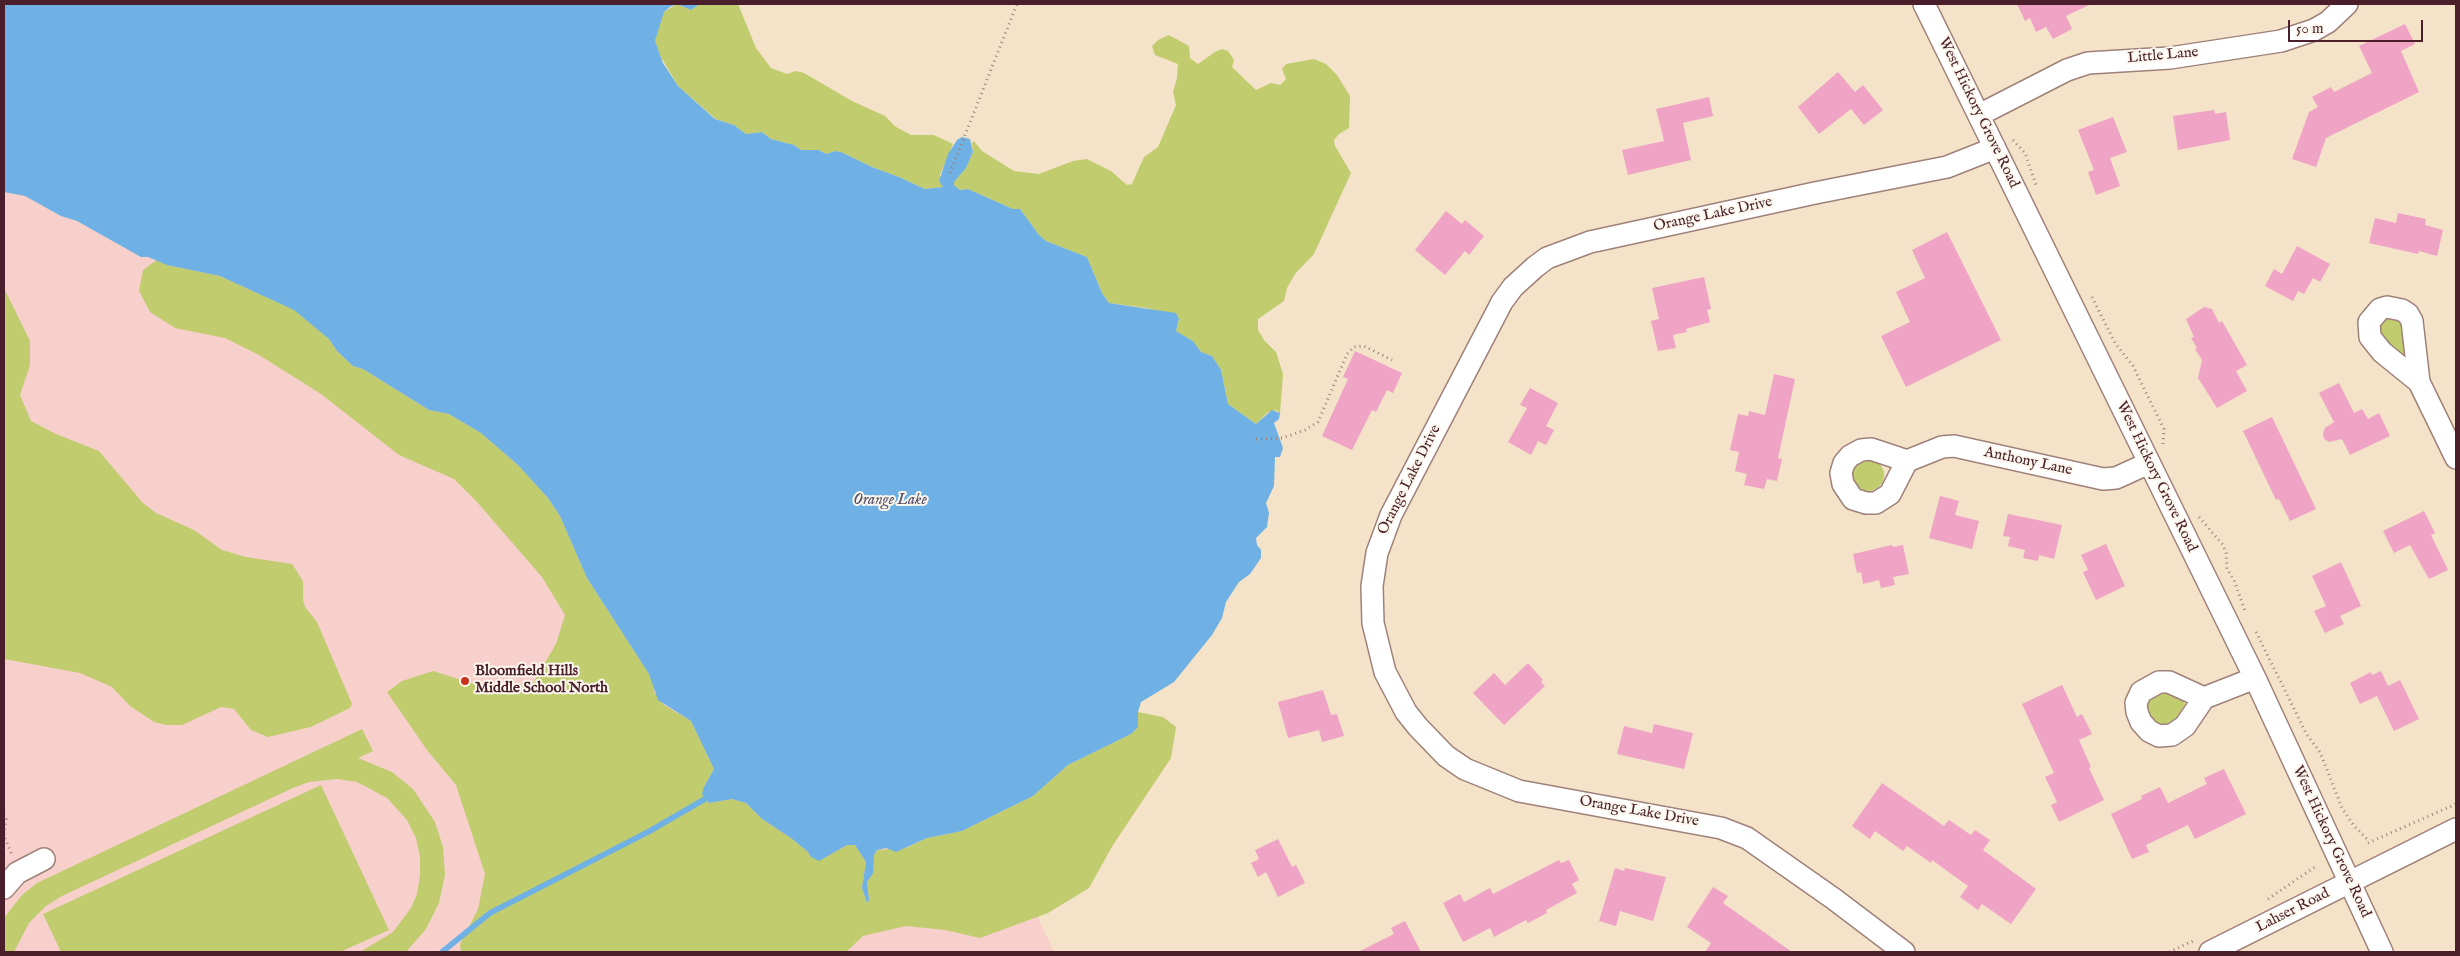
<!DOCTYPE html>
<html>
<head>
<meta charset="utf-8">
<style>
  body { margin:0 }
  #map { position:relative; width:2460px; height:956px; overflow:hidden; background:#f4e3c9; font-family:"IM FELL English",serif }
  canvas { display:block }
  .frame { position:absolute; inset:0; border:5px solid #4a1f2b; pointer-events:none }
  .scale { position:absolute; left:2288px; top:20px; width:135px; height:22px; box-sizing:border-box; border:2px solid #4a1f2b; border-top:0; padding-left:6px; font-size:15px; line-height:18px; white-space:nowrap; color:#4a1f2b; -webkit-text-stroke:4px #fbf7ec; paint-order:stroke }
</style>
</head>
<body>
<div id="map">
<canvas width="2460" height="956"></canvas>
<div class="frame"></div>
<div class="scale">50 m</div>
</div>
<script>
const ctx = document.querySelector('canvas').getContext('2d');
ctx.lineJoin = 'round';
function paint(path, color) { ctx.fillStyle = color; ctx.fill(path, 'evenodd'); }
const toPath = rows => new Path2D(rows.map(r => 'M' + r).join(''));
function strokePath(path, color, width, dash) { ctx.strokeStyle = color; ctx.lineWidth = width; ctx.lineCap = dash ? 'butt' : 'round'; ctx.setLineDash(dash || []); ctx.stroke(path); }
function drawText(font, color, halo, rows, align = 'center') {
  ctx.font = font + ' "IM FELL English",serif'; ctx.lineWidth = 4; ctx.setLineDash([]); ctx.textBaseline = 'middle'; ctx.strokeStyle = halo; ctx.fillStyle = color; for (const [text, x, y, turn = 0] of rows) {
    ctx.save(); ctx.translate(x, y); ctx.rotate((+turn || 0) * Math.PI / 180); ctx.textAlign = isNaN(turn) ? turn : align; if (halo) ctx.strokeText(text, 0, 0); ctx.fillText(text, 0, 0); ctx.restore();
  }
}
paint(toPath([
  [4,180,789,391,1054,952,4,952]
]), '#f7d0cc');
paint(toPath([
  [677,4,691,10,700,4,738,4,756,48,771,68,787,74,796,71,804,73,852,101,885,116,896,127,911,135,934,135,953,144,940,175,943,187,925,189,899,177,872,167,841,152,835,151,826,154,819,150,801,150,794,145,771,139,762,132,746,134,734,125,716,119,678,86,658,52,655,41,658,25,664,12],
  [1169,35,1189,46,1190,58,1198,64,1215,52,1222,49,1228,51,1234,60,1232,67,1256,90,1271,83,1280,85,1286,79,1282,69,1286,64,1314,59,1326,64,1337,75,1350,96,1349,128,1339,134,1334,140,1335,146,1351,173,1314,254,1295,274,1287,288,1284,301,1258,319,1258,330,1264,340,1276,352,1283,374,1280,413,1276,410,1267,413,1256,424,1228,404,1221,370,1212,356,1200,352,1193,341,1176,331,1179,319,1147,308,1109,303,1102,293,1087,257,1046,241,1039,235,1020,209,1013,209,968,189,960,190,954,185,954,182,966,168,973,152,972,143,974,141,982,151,1014,171,1039,174,1073,161,1087,159,1111,171,1127,185,1132,184,1144,157,1158,147,1176,105,1173,92,1177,78,1178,64,1155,55,1152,46,1158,40],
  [158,259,167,265,220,276,295,310,329,339,337,351,353,366,363,369,429,410,449,414,481,433,518,465,548,498,560,516,587,578,649,674,654,683,654,692,664,705,691,721,714,769,704,787,705,799,709,803,732,799,746,803,762,819,791,838,808,852,811,857,824,858,847,845,855,845,866,862,862,888,867,903,869,900,867,882,872,873,874,855,877,850,906,848,927,838,962,831,1033,796,1068,765,1131,734,1138,727,1138,712,1163,717,1176,727,1171,758,1113,845,1089,888,1048,913,980,938,945,930,906,926,863,936,846,952,461,952,460,944,478,909,485,874,456,785,427,750,387,692,402,681,433,671,484,687,533,683,556,644,565,615,542,577,477,502,454,479,399,455,321,394,259,355,225,338,175,328,150,312,139,291,143,270],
  [4,288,30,341,30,365,20,395,31,421,56,434,99,451,143,503,156,513,194,530,222,550,246,557,292,564,303,581,303,600,305,607,317,622,352,704,350,708,311,727,268,737,251,730,234,709,221,707,182,725,166,725,154,722,130,706,112,687,80,673,4,659],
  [2383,317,2403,318,2407,356,2404,357,2382,343,2377,323],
  '1852 475a16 16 0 1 1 32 0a16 16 0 1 1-32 0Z',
  [2164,692,2182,699,2185,704,2176,719,2164,725,2152,721,2147,709,2150,699,2157,693],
  [362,729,373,751,358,758,392,772,413,789,435,822,443,847,445,875,439,903,426,929,406,952,360,952,393,932,411,908,417,894,420,876,420,857,416,838,407,820,387,798,357,782,337,779,309,782,293,788,62,896,46,906,29,923,14,952,4,952,4,918,22,895,37,883],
  [321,785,389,930,340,952,61,952,43,914]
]), '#c0cc6e');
paint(toPath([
  [4,4,700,4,691,10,677,4,670,7,664,12,655,41,663,63,678,86,715,119,734,125,746,134,762,132,771,139,794,145,801,150,819,150,826,154,835,151,841,152,872,167,899,177,925,189,943,187,939,181,948,154,957,140,962,137,970,139,973,152,966,168,954,182,954,185,960,190,968,189,1013,209,1020,209,1039,235,1046,241,1087,257,1102,293,1109,303,1176,313,1179,319,1176,331,1193,341,1201,352,1212,356,1221,370,1228,404,1256,424,1272,410,1280,413,1279,419,1274,423,1283,448,1280,457,1275,457,1274,486,1266,503,1269,513,1267,527,1256,538,1257,545,1261,550,1261,558,1250,574,1239,582,1226,602,1222,618,1212,635,1174,682,1141,702,1138,712,1138,727,1131,734,1068,765,1033,796,962,831,927,838,896,852,886,848,877,850,874,855,873,873,867,882,869,900,867,903,862,888,866,862,855,845,847,845,819,861,811,857,808,852,791,838,762,819,746,803,732,799,709,803,705,799,702,794,704,787,714,769,691,721,658,700,649,674,587,578,560,516,548,498,518,465,481,433,449,414,429,410,363,369,353,366,337,351,329,339,294,310,220,276,167,265,148,257,141,257,77,221,61,216,25,196,4,192]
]), '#6fb1e4');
strokePath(toPath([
  [442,952,490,913,648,832,705,799]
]), '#6fb1e4', 5.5);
paint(toPath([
  [2017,4,2091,4,2066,16,2072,29,2053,39,2046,27,2036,32,2030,18,2025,21],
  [2405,24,2415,44,2401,51,2419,92,2326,138,2316,167,2292,159,2309,112,2318,107,2312,97,2331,87,2334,92,2372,73,2359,46],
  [1838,72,1855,92,1863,85,1883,110,1864,125,1851,109,1819,134,1798,107],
  [1709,97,1713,116,1683,123,1691,160,1628,175,1622,150,1664,141,1656,109],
  [2214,110,2215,114,2226,112,2230,140,2178,150,2173,116],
  [2113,117,2127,152,2110,158,2120,186,2096,195,2088,172,2094,170,2078,130],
  [1446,211,1462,224,1465,220,1484,236,1469,255,1465,251,1445,275,1415,250],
  [2398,213,2426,219,2425,225,2443,230,2437,256,2419,251,2418,254,2369,243,2375,218,2396,223],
  [1947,232,2001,340,1906,387,1881,336,1910,322,1896,292,1925,278,1912,250],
  [2297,246,2330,264,2320,282,2313,278,2304,294,2298,291,2293,301,2265,286,2274,269,2282,274],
  [1704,277,1711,309,1707,310,1710,322,1686,329,1687,332,1673,335,1676,348,1658,351,1651,321,1659,319,1652,288],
  [2204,307,2212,309,2219,323,2222,321,2247,365,2236,371,2247,391,2217,408,2198,378,2202,360,2195,349,2197,348,2191,338,2194,337,2186,319],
  [1355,351,1402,373,1393,393,1387,390,1376,412,1372,410,1352,450,1322,436,1348,379,1343,377],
  [1774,374,1795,379,1778,458,1782,459,1777,481,1767,479,1764,489,1744,485,1747,474,1735,471,1739,452,1730,450,1738,414,1748,416,1749,411,1765,415],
  [2339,383,2354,413,2362,409,2368,419,2379,413,2390,436,2350,455,2342,439,2329,442,2324,439,2323,433,2325,428,2334,422,2319,393],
  [1530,388,1558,403,1546,426,1554,430,1546,445,1538,441,1531,455,1508,442,1527,408,1520,405],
  [2272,417,2316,509,2290,521,2279,499,2276,500,2243,431],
  [1940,496,1959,501,1955,515,1979,521,1972,549,1929,538],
  [2424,511,2435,533,2431,535,2448,570,2429,579,2410,545,2394,553,2383,531],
  [2008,514,2062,525,2054,559,2039,555,2038,561,2023,558,2025,550,2008,546,2010,537,2003,536],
  [2106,544,2125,586,2096,600,2083,572,2088,570,2081,555],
  [1892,545,1893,547,1903,545,1909,574,1893,577,1895,585,1881,588,1879,580,1863,584,1861,572,1857,573,1853,554],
  [2341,562,2361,606,2340,616,2344,624,2325,633,2314,611,2326,606,2312,576],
  [1528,663,1543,680,1541,682,1545,686,1504,725,1473,693,1494,673,1505,685],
  [2381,671,2388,686,2400,680,2419,719,2394,731,2377,696,2360,704,2350,683,2371,672,2372,675],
  [2062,685,2077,717,2082,714,2092,734,2079,740,2091,767,2089,768,2104,800,2059,822,2051,805,2057,802,2045,777,2054,773,2022,704],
  [1323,690,1331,715,1337,714,1344,736,1322,742,1319,730,1288,738,1278,702],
  [1654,724,1693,733,1684,769,1617,754,1624,726,1652,733],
  [2224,769,2246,814,2195,839,2188,825,2146,845,2149,852,2132,859,2111,814,2142,799,2141,796,2160,787,2168,803,2207,784,2204,778],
  [1882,783,1944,826,1949,820,1971,835,1975,830,1990,840,1983,850,2036,889,2011,924,1982,904,1978,910,1960,897,1968,886,1932,860,1931,863,1907,846,1903,851,1875,831,1870,839,1852,826],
  [1278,839,1292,867,1296,865,1305,883,1278,897,1266,872,1258,877,1251,863,1259,859,1255,850],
  [1559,860,1561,863,1569,860,1579,880,1572,884,1577,893,1546,910,1547,913,1528,923,1526,920,1494,937,1490,928,1463,942,1443,903,1460,894,1464,902,1490,888,1493,894],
  [1615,868,1624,871,1625,868,1666,877,1653,921,1620,911,1616,926,1599,921],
  [1713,887,1728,896,1723,903,1792,952,1705,952,1711,943,1687,927],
  [1405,921,1421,952,1358,952,1394,934,1391,928]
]), '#efa3c5');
const minor = toPath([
  [1924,4,2255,678,2382,952],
  [1979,115,2067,70,2088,63,2170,58,2281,41,2314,30,2328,22,2347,4],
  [2419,382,2412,321,2408,314,2402,310,2387,307,2380,309,2369,322,2370,337,2382,352,2419,382,2456,458],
  [1907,461,1890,494,1876,503,1866,503,1853,499,1843,484,1841,473,1844,463,1850,456,1861,450,1871,449,1907,461,1942,447,1954,446,2103,479,2116,478,2149,463],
  [2204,698,2185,726,2172,735,2159,736,2149,731,2141,722,2137,712,2136,703,2141,692,2159,682,2169,682,2204,698,2255,678],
  [4,888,17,873,44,859],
  [1904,952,1834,899,1747,838,1721,828,1519,791,1465,769,1446,756,1418,727,1406,712,1385,672,1373,623,1372,586,1377,553,1391,515,1502,302,1513,287,1535,267,1547,258,1590,242,1815,193,1947,167,1995,148],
  [2210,952,2456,829]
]);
strokePath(minor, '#9f817a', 24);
strokePath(toPath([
  [2013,140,2025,153,2036,185],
  [950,173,1017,4],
  [2092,297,2115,343,2133,366,2164,429,2163,444],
  [1256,439,1282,438,1305,430,1318,422,1347,354,1354,347,1364,346,1392,360],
  [2199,517,2223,545,2226,553,2227,569,2234,580,2245,611],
  [2256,632,2307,735,2320,752,2342,808,2354,826,2369,841],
  [4,814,6,819,4,836,12,855],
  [2368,843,2456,804],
  [2268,899,2315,867],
  [2169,952,2195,940]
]), '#9f817a', 3, [1, 4]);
strokePath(minor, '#fff', 21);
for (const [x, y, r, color] of [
  [465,681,5,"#c8321e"]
]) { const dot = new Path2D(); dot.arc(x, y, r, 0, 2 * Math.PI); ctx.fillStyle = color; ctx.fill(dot); strokePath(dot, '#fbf7ec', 2); }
drawText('15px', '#4a1f2b', '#fbf7ec', [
  ["Little Lane",2163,56,-5],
  ["West Hickory Grove Road",1978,113,64],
  ["Orange Lake Drive",1713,215,-12],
  ["Anthony Lane",2028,462,12],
  ["West Hickory Grove Road",2156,477,64],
  ["Orange Lake Drive",1410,480,-63],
  ["Orange Lake Drive",1639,812,10],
  ["West Hickory Grove Road",2331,842,65],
  ["Lahser Road",2293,911,-27]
]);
drawText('bold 15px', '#4a1f2b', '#fbf7ec', [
  ["Bloomfield Hills",475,672],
  ["Middle School North",475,689]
], 'left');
drawText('italic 16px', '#57526c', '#fbf7ec', [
  ["Orange Lake",890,501]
]);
</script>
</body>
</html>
